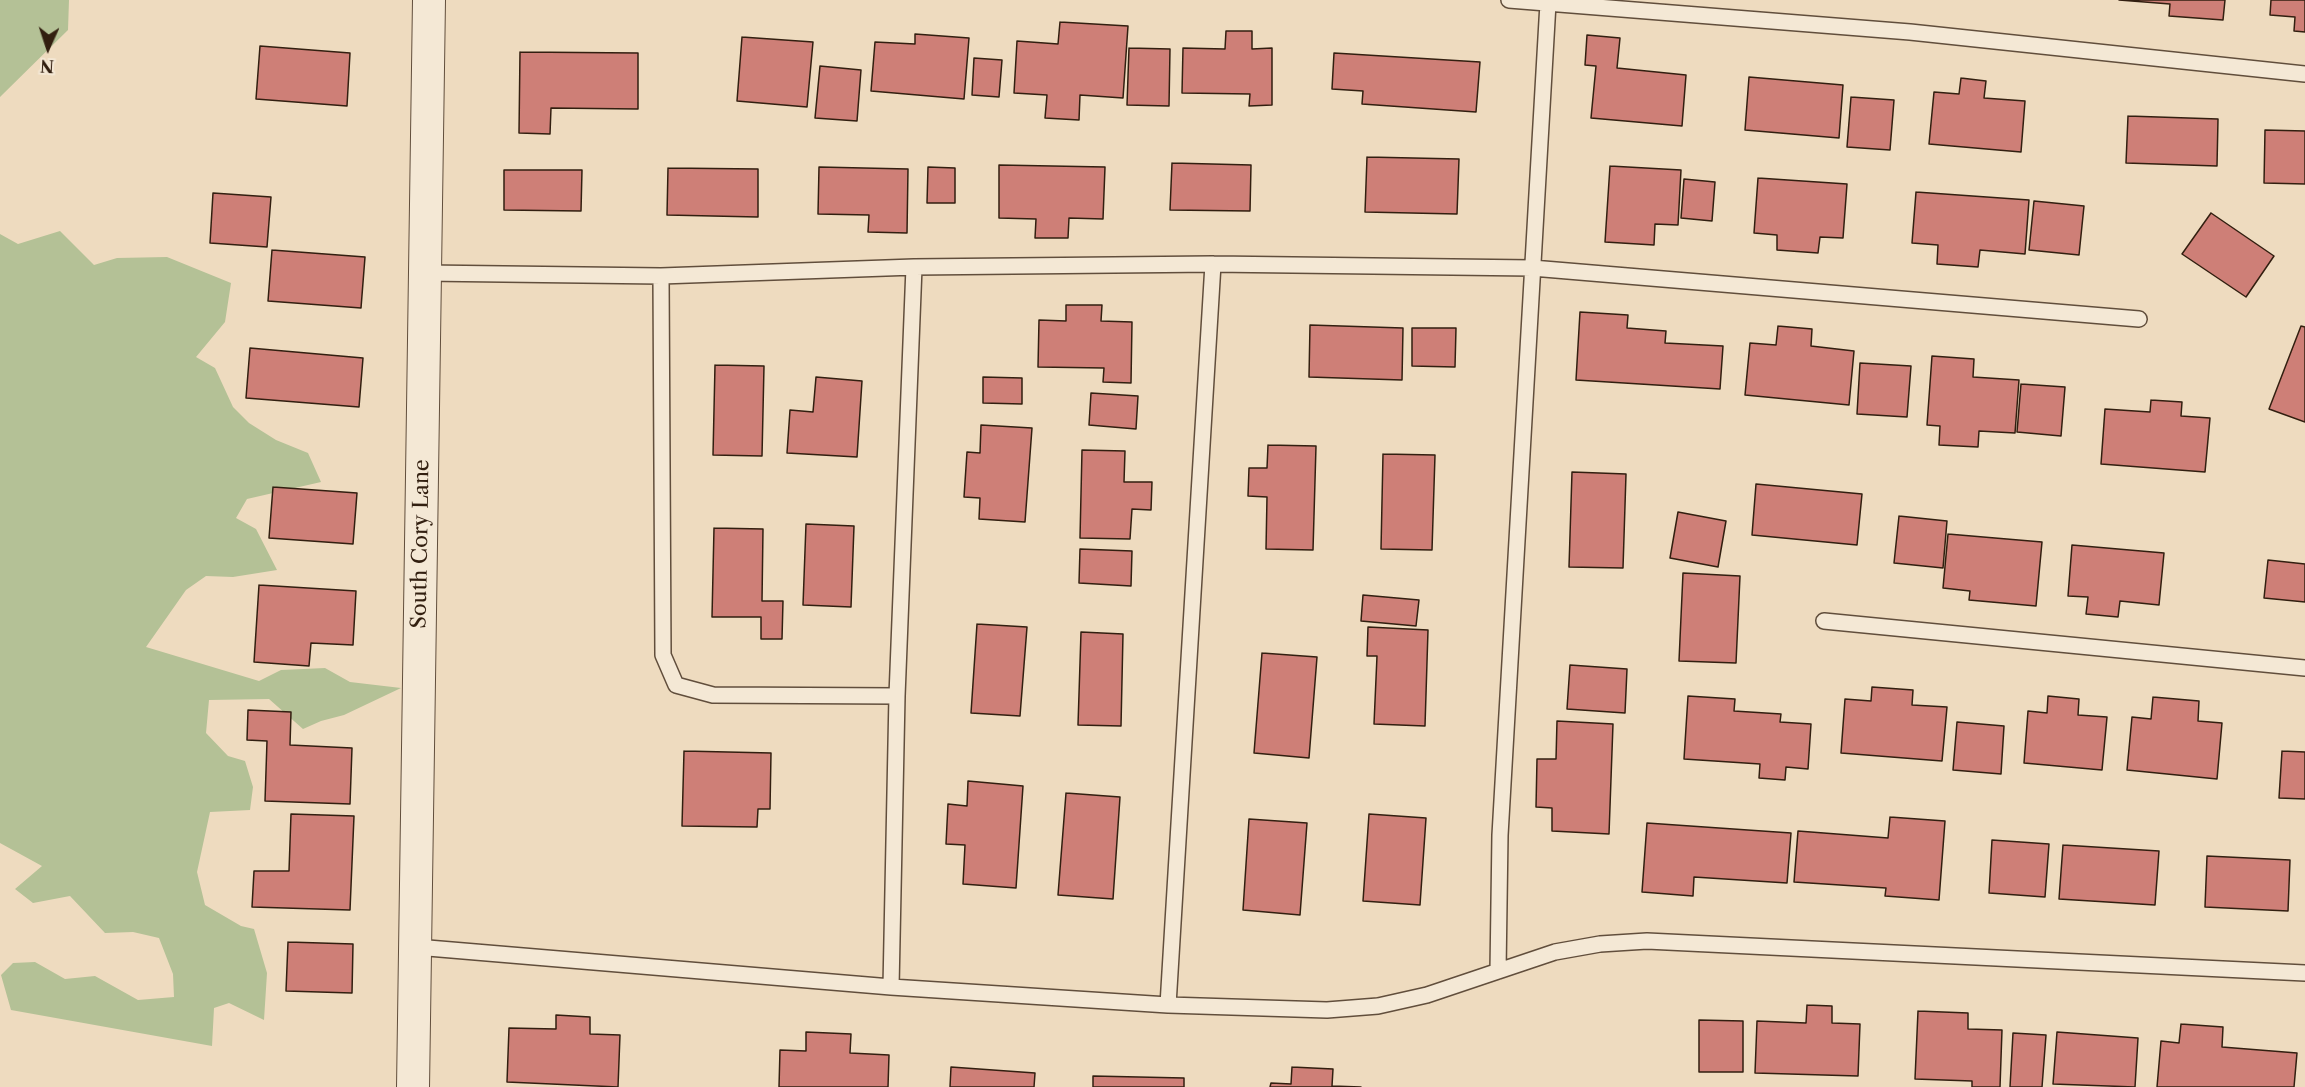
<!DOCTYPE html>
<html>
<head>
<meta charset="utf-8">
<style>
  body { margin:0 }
  #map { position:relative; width:2305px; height:1087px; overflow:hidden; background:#eedbbf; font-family:"Libre Caslon Text",serif }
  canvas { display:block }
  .north { position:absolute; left:18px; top:18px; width:60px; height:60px; -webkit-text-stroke:4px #f4e8d5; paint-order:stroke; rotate:183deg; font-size:16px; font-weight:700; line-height:24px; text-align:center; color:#321f10 }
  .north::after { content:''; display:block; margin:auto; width:21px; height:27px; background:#321f10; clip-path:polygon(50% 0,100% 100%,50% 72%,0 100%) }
</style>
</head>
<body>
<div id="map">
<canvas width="2305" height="1087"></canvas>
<div class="north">N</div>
</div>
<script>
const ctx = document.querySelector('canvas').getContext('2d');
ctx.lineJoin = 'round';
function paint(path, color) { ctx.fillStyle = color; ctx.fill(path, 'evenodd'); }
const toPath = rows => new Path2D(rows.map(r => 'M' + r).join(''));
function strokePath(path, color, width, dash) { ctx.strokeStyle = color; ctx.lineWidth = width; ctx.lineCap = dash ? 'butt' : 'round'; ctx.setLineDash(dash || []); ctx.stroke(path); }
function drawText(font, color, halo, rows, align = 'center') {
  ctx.font = font + ' "Libre Caslon Text",serif'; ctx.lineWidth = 4.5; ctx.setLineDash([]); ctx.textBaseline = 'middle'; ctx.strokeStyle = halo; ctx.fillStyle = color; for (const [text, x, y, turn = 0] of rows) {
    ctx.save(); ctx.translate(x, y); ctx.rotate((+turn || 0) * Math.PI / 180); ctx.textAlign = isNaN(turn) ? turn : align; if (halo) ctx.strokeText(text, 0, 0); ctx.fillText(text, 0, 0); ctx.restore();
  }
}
paint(toPath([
  [0,0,69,0,68,30,0,97],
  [60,231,94,265,117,258,167,257,231,283,225,322,196,357,215,368,233,407,249,423,276,440,308,453,321,482,247,499,236,518,256,529,277,570,233,577,206,576,186,590,146,647,259,681,281,670,325,668,350,682,401,688,344,715,321,721,303,729,269,699,209,700,206,733,228,756,245,761,253,787,250,810,210,812,197,872,205,905,241,926,254,929,267,973,264,1020,229,1003,214,1008,212,1046,11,1010,1,975,13,963,35,962,65,979,95,976,138,1000,174,997,173,974,159,938,133,932,105,933,70,896,33,903,15,889,42,866,0,843,0,234,18,244]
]), '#b4c196');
const building = toPath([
  [2119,0,2225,0,2223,20,2169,16,2170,4,2119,0],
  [2271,0,2305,0,2305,32,2294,31,2295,17,2270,15,2271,0],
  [1060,22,1128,26,1123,98,1080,95,1079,120,1045,118,1047,95,1014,93,1017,41,1058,44,1060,22],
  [1226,31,1252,31,1252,49,1272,48,1272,105,1249,106,1250,94,1182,93,1183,48,1225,49,1226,31],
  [915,34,969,38,964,99,871,91,875,42,915,44,915,34],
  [1587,35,1620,38,1617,68,1686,75,1682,126,1591,118,1596,66,1585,65,1587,35],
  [742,37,813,42,807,107,737,101,742,37],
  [260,46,350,53,347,106,256,99,260,46],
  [1129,48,1170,49,1169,106,1127,105,1129,48],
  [520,52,638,53,638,109,551,108,550,134,519,133,520,52],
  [1334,53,1480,62,1476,112,1362,104,1363,91,1332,89,1334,53],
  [974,58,1002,60,999,97,972,95,974,58],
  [820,66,861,70,857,121,815,118,820,66],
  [1749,77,1843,85,1839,138,1745,130,1749,77],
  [1961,78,1986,81,1984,98,2025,101,2021,152,1929,144,1934,92,1959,94,1961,78],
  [1851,97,1894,100,1890,150,1847,147,1851,97],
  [2128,116,2218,119,2217,166,2126,163,2128,116],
  [2265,130,2305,131,2305,184,2264,183,2265,130],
  [1367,157,1459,159,1457,214,1365,212,1367,157],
  [1172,163,1251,165,1250,211,1170,210,1172,163],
  [999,165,1105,167,1103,219,1069,218,1068,238,1035,238,1036,219,999,218,999,165],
  [1610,166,1681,170,1678,225,1655,224,1654,245,1605,242,1610,166],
  [819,167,908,169,907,233,868,232,869,215,818,214,819,167],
  [928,167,955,168,955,203,927,203,928,167],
  [668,168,758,169,758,217,667,215,668,168],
  [504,170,582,170,581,211,504,210,504,170],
  [1758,178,1847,184,1843,238,1820,237,1818,253,1777,250,1777,235,1754,233,1758,178],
  [1684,179,1715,182,1712,221,1681,218,1684,179],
  [1916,192,2029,200,2025,254,1980,250,1978,267,1937,264,1938,245,1912,243,1916,192],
  [213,193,271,197,267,247,210,243,213,193],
  [2034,201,2084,206,2079,255,2029,250,2034,201],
  [2211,213,2274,256,2246,297,2182,254,2211,213],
  [272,250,365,257,361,308,268,301,272,250],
  [1066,305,1102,305,1101,321,1132,322,1131,383,1103,382,1104,368,1038,367,1039,320,1066,321,1066,305],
  [1580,312,1628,315,1627,328,1666,331,1665,343,1723,346,1720,389,1576,380,1580,312],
  [1310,325,1403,328,1402,380,1309,377,1310,325],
  [1778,326,1812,329,1811,346,1854,351,1849,405,1745,395,1750,343,1776,345,1778,326],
  [2301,326,2305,327,2305,422,2269,409,2301,326],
  [1412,328,1456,328,1455,367,1412,366,1412,328],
  [250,348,363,358,359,407,246,398,250,348],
  [1932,356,1974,359,1973,377,2019,380,2015,433,1979,431,1978,447,1939,445,1940,426,1927,425,1932,356],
  [1860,363,1911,366,1907,417,1857,414,1860,363],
  [715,365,764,366,762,456,713,455,715,365],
  [816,377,862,381,857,457,787,453,790,410,813,412,816,377],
  [983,377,1022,378,1022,404,983,403,983,377],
  [2021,384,2065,387,2061,436,2017,432,2021,384],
  [1091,393,1138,396,1136,429,1089,425,1091,393],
  [2151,400,2182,402,2181,416,2210,418,2205,472,2101,464,2105,409,2150,412,2151,400],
  [981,425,1032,428,1025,522,979,519,980,498,964,497,967,452,980,453,981,425],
  [1268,445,1316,446,1313,550,1266,549,1267,497,1248,496,1249,468,1267,468,1268,445],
  [1082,450,1125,451,1124,482,1152,482,1151,510,1132,509,1130,539,1080,538,1082,450],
  [1383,454,1435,455,1432,550,1381,549,1383,454],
  [1572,472,1626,474,1623,568,1569,567,1572,472],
  [1756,484,1862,494,1857,545,1752,535,1756,484],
  [273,487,357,493,353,544,269,538,273,487],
  [1678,512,1726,521,1718,567,1670,558,1678,512],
  [1899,516,1947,521,1943,568,1894,563,1899,516],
  [806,524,854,526,851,607,803,605,806,524],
  [714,528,763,529,762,601,783,601,782,639,761,639,761,617,712,617,714,528],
  [1948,534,2042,542,2036,606,1969,600,1970,591,1943,588,1948,534],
  [2072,545,2164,553,2159,605,2120,601,2118,617,2086,614,2088,597,2068,596,2072,545],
  [1080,549,1132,551,1131,586,1079,583,1080,549],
  [2268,560,2305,564,2305,602,2264,598,2268,560],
  [1683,573,1740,576,1736,663,1679,661,1683,573],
  [259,585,356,591,353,645,311,643,309,666,254,662,259,585],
  [1363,595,1419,600,1416,626,1361,621,1363,595],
  [977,624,1027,627,1020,716,971,713,977,624],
  [1368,627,1428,630,1425,726,1374,724,1377,656,1367,656,1368,627],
  [1081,632,1123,634,1121,726,1078,725,1081,632],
  [1262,653,1317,657,1309,758,1254,753,1262,653],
  [1570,665,1627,669,1625,713,1567,709,1570,665],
  [1872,687,1913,690,1912,705,1947,707,1942,761,1841,753,1845,699,1871,701,1872,687],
  [1688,696,1735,699,1734,711,1781,714,1780,722,1811,724,1808,769,1786,767,1785,780,1759,778,1760,764,1684,759,1688,696],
  [2048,696,2079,699,2078,715,2107,717,2102,770,2024,763,2028,711,2047,713,2048,696],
  [2153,697,2199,701,2198,721,2222,723,2217,779,2127,770,2132,717,2151,719,2153,697],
  [248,710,291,712,290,745,352,748,350,804,265,801,267,741,247,740,248,710],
  [1557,721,1613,724,1609,834,1552,831,1552,808,1536,807,1537,759,1556,759,1557,721],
  [1957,722,2004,726,2001,774,1953,770,1957,722],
  [684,751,771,753,770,809,758,809,757,827,682,826,684,751],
  [2282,751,2305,752,2305,799,2279,798,2282,751],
  [968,781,1023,786,1016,888,963,884,965,845,946,844,948,804,967,806,968,781],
  [1066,793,1120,797,1113,899,1058,895,1066,793],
  [291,814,354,816,350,910,252,907,254,871,289,871,291,814],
  [1369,814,1426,818,1420,905,1363,901,1369,814],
  [1890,817,1945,821,1939,900,1885,896,1886,888,1794,882,1798,831,1888,838,1890,817],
  [1249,819,1307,823,1300,915,1243,910,1249,819],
  [1647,823,1791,833,1787,883,1694,877,1693,896,1642,892,1647,823],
  [1992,840,2049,844,2045,897,1989,893,1992,840],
  [2063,845,2159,851,2155,905,2059,899,2063,845],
  [2207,856,2290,860,2288,911,2205,907,2207,856],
  [288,942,353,944,352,993,286,991,288,942],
  [1807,1005,1832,1006,1832,1023,1860,1024,1858,1076,1755,1073,1757,1021,1806,1023,1807,1005],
  [1918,1011,1968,1013,1968,1029,2002,1030,2000,1087,1972,1087,1972,1081,1915,1079,1918,1011],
  [556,1015,590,1017,590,1034,620,1035,618,1087,507,1082,509,1028,556,1029,556,1015],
  [1699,1020,1743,1021,1743,1072,1699,1072,1699,1020],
  [2181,1024,2223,1027,2222,1047,2297,1053,2294,1087,2157,1087,2161,1041,2179,1043,2181,1024],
  [806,1032,851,1034,850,1053,889,1055,888,1087,779,1087,780,1050,806,1051,806,1032],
  [2057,1032,2138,1038,2135,1087,2053,1084,2057,1032],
  [2013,1033,2046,1035,2042,1087,2010,1087,2013,1033],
  [951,1067,1035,1073,1034,1087,950,1087,951,1067],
  [1292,1067,1333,1069,1332,1086,1361,1087,1270,1087,1271,1083,1291,1084,1292,1067],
  [1093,1076,1184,1078,1184,1087,1093,1087,1093,1076]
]);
paint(building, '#ce7f77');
strokePath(building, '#321f10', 1.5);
const lane = toPath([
  [1509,0,1910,32,2305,74],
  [425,273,661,276,914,267,1213,264,1532,268,2139,319],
  [661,276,663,655,676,685,713,695,897,696],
  [1824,621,2305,668],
  [416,947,891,987,1168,1005,1327,1010,1378,1006,1427,995,1555,952,1600,944,1647,941,2305,973],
  [1498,971,1500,835,1548,3],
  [891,987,897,696,914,267],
  [1168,1005,1213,264]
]);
const street = toPath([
  [413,1087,429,0]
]);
strokePath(lane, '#614e3c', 18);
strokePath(street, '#614e3c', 34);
strokePath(lane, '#f4e8d5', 15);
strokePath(street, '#f4e8d5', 32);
drawText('21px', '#321f10', '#f4e8d5', [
  ["South Cory Lane",421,544,-89]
]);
</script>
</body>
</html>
